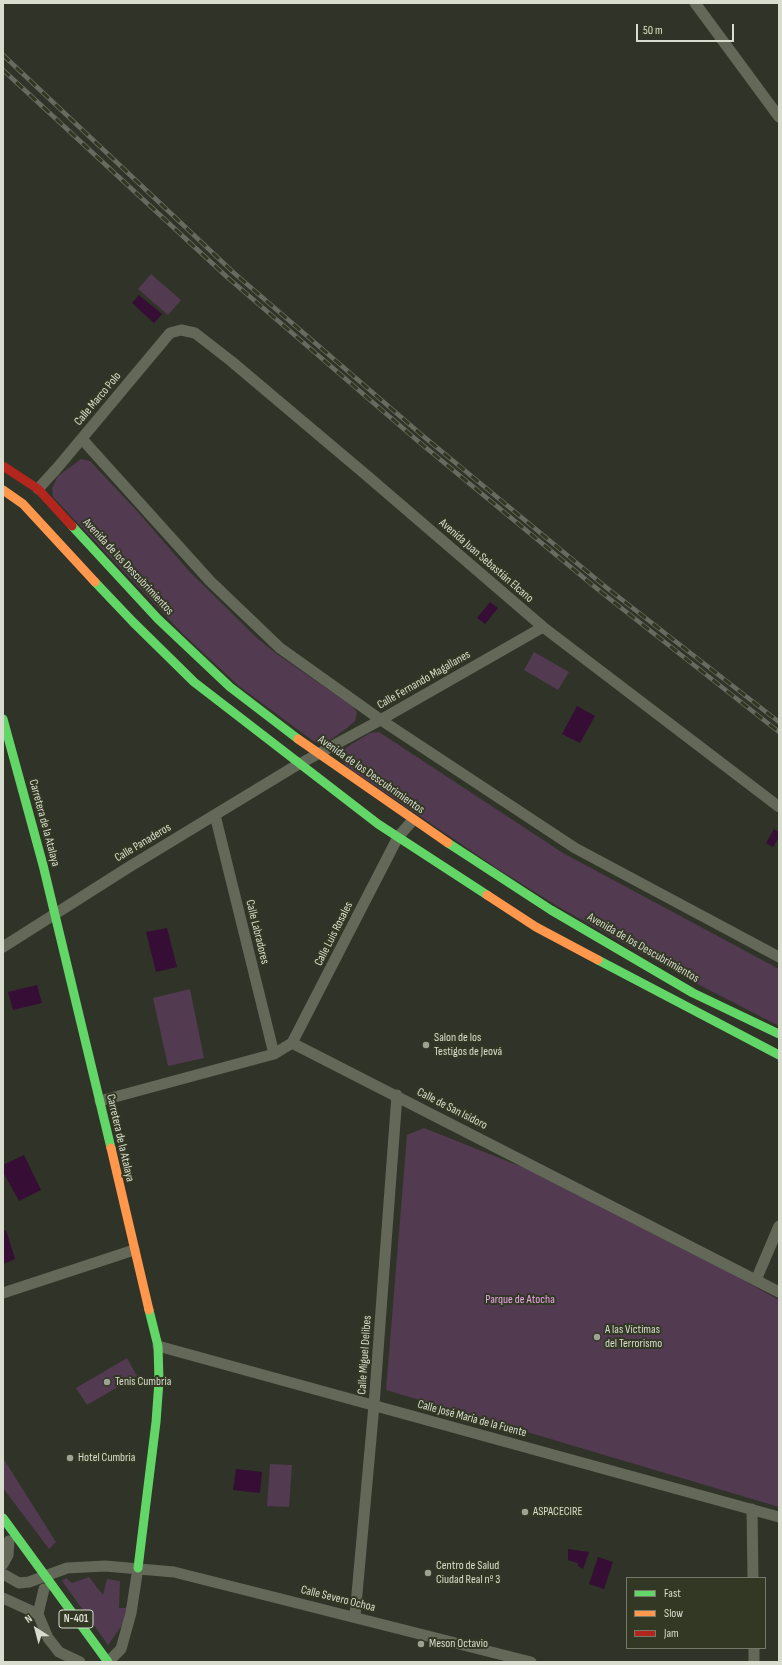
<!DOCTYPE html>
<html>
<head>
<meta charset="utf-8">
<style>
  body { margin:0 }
  #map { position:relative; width:782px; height:1665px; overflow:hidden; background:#303328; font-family:"Sofia Sans Condensed",sans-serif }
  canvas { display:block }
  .frame { position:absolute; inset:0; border:4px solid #d9ddd0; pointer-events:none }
  .legend { position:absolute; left:626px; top:1577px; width:140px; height:72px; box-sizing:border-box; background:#323823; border:1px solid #757a68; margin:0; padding:5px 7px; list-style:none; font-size:12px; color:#d9ddd0 }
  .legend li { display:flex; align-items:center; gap:8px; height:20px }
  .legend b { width:20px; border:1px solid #757a68 }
  .north { position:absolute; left:16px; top:1609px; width:40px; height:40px; -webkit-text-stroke:3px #323823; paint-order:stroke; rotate:324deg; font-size:11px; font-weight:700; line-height:16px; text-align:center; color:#d9ddd0 }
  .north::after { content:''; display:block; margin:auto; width:14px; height:18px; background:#d9ddd0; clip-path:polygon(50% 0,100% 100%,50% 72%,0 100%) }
  .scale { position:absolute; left:636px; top:24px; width:98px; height:18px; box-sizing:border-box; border:2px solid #d9ddd0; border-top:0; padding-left:5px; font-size:12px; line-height:14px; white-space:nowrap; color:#d9ddd0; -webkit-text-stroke:3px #323823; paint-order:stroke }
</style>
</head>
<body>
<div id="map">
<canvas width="782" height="1665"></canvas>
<div class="frame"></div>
<ul class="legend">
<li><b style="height:5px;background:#63d668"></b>Fast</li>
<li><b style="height:5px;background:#ff974d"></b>Slow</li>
<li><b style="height:5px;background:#b3261e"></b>Jam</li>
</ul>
<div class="north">N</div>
<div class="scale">50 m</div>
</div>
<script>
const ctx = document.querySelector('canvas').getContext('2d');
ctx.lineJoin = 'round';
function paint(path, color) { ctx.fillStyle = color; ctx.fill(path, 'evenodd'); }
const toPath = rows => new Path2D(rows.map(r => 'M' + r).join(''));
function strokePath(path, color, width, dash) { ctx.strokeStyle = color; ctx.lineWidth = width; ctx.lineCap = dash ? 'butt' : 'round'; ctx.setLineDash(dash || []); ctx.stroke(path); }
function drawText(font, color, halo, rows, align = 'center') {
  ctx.font = font + ' "Sofia Sans Condensed",sans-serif'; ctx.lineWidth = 4; ctx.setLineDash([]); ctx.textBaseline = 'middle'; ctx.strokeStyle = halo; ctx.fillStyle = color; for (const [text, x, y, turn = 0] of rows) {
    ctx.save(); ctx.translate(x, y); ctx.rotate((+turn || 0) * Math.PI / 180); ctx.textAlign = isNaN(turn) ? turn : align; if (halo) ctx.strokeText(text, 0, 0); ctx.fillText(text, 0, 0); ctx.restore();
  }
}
paint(toPath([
  [151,274,181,300,168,315,138,289],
  [81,459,90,461,137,511,189,571,256,637,274,652,352,706,357,712,355,721,347,728,330,740,316,743,240,687,182,633,53,497,52,488,58,476],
  [534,652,569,672,558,690,524,670],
  [379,732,563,853,779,969,779,1026,686,978,557,906,498,869,346,766,342,760,342,753,347,747,370,733],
  [190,989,204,1058,168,1066,153,998],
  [424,1128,585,1192,779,1300,779,1507,386,1390,407,1135],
  [127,1358,137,1376,87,1405,76,1388],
  [3,1458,56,1542,49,1549,3,1488],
  [270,1464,292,1465,289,1507,267,1506],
  [89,1577,103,1595,107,1579,120,1581,119,1608,128,1608,123,1624,108,1645,62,1581,66,1578,72,1583]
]), '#523a51');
paint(toPath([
  [139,295,162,314,154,323,132,303],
  [490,602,498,608,485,624,477,618],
  [577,706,595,716,580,743,562,734],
  [774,829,779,832,779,837,773,847,766,843],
  [167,928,177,967,156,972,146,932],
  [37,985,42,1003,13,1010,8,992],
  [24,1155,41,1190,19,1201,3,1172,3,1165],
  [6,1230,15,1259,3,1264,3,1231],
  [236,1469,262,1472,260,1493,233,1490],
  [568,1549,589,1552,583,1569,578,1566,578,1563,568,1560],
  [598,1557,613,1562,604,1589,589,1584]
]), '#350d35');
strokePath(toPath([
  [695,3,779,117],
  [82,439,210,581,280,648,381,720,575,848,779,957],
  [38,489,58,467,170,333,181,330,195,333,231,361,365,474,543,627,779,807],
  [215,815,274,1054],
  [3,947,129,867,292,768,375,723,543,627],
  [292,1043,398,837,413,820],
  [100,1101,274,1054,292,1043,779,1292],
  [756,1280,779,1226],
  [3,1293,134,1250],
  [158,1346,779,1517],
  [752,1509,753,1578],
  [3,1564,8,1555,9,1541],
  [3,1574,19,1583,29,1582,67,1568,105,1566,174,1572,531,1662],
  [44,1589,38,1614,48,1638,59,1652,80,1662],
  [3,1598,38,1614],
  [355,1616,374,1405,397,1095],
  [754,1648,754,1662],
  [108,1662,121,1649,131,1613,138,1568]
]), '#636858', 11);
strokePath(toPath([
  [72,526,158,619,230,687,298,739],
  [95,582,133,622,194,682,378,824,487,895],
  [3,719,43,865,111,1148],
  [448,843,551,910,693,993,779,1034],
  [598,960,779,1055],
  [3,1518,108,1662],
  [138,1568,156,1422,159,1381,158,1346,149,1310]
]), '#63d668', 9);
strokePath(toPath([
  [3,490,23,504,95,582],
  [298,739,448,843],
  [487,895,536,927,598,960],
  [111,1148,149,1310]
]), '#ff974d', 9);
strokePath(toPath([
  [3,466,38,489,72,526]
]), '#b3261e', 9);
const rail = toPath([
  [3,55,234,273,423,436,607,588,779,722],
  [3,70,227,277,419,442,601,592,779,732]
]);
strokePath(rail, '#676b5f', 4.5);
strokePath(rail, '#323823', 3, [9]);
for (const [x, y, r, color] of [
  [426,1045,4,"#9ea295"],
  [597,1337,4,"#9ea295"],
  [107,1382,4,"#9ea295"],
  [70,1458,4,"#9ea295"],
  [525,1512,4,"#9ea295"],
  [428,1573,4,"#9ea295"],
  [421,1644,4,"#9ea295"]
]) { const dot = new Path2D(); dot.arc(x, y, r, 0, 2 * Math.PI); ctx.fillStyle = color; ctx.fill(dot); strokePath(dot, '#323823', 1.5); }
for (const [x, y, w] of [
  [76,1619,34]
]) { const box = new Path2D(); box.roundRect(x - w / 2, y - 9, w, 18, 3); ctx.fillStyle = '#323823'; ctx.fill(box); strokePath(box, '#d9ddd0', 1); }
drawText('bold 11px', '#d9ddd0', null, [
  ["N-401",76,1619]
]);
drawText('12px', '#d9ddd0', '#323823', [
  ["Calle Marco Polo",98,399,-50],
  ["Avenida Juan Sebastián Elcano",486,561,41],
  ["Avenida de los Descubrimientos",128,567,47],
  ["Calle Fernando Magallanes",424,680,-30],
  ["Avenida de los Descubrimientos",371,775,35],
  ["Carretera de la Atalaya",44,823,75],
  ["Calle Panaderos",143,843,-31],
  ["Calle Labradores",257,932,76],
  ["Calle Luis Rosales",334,934,-63],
  ["Avenida de los Descubrimientos",643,948,30],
  ["Calle de San Isidoro",452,1109,27],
  ["Carretera de la Atalaya",120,1138,77],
  ["Calle Miguel Delibes",365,1355,-86],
  ["Calle José María de la Fuente",472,1419,15],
  ["Calle Severo Ochoa",338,1599,14]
]);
drawText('12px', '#d9ddd0', '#323823', [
  ["Salon de los",434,1038],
  ["Testigos de Jeová",434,1052],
  ["A las Víctimas",605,1330],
  ["del Terrorismo",605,1344],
  ["Tenis Cumbria",115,1382],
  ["Hotel Cumbria",78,1458],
  ["ASPACECIRE",533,1512],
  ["Centro de Salud",436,1566],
  ["Ciudad Real nº 3",436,1580],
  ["Meson Octavio",429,1644]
], 'left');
drawText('12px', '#eca6ec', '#323823', [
  ["Parque de Atocha",520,1300]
]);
</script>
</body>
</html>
